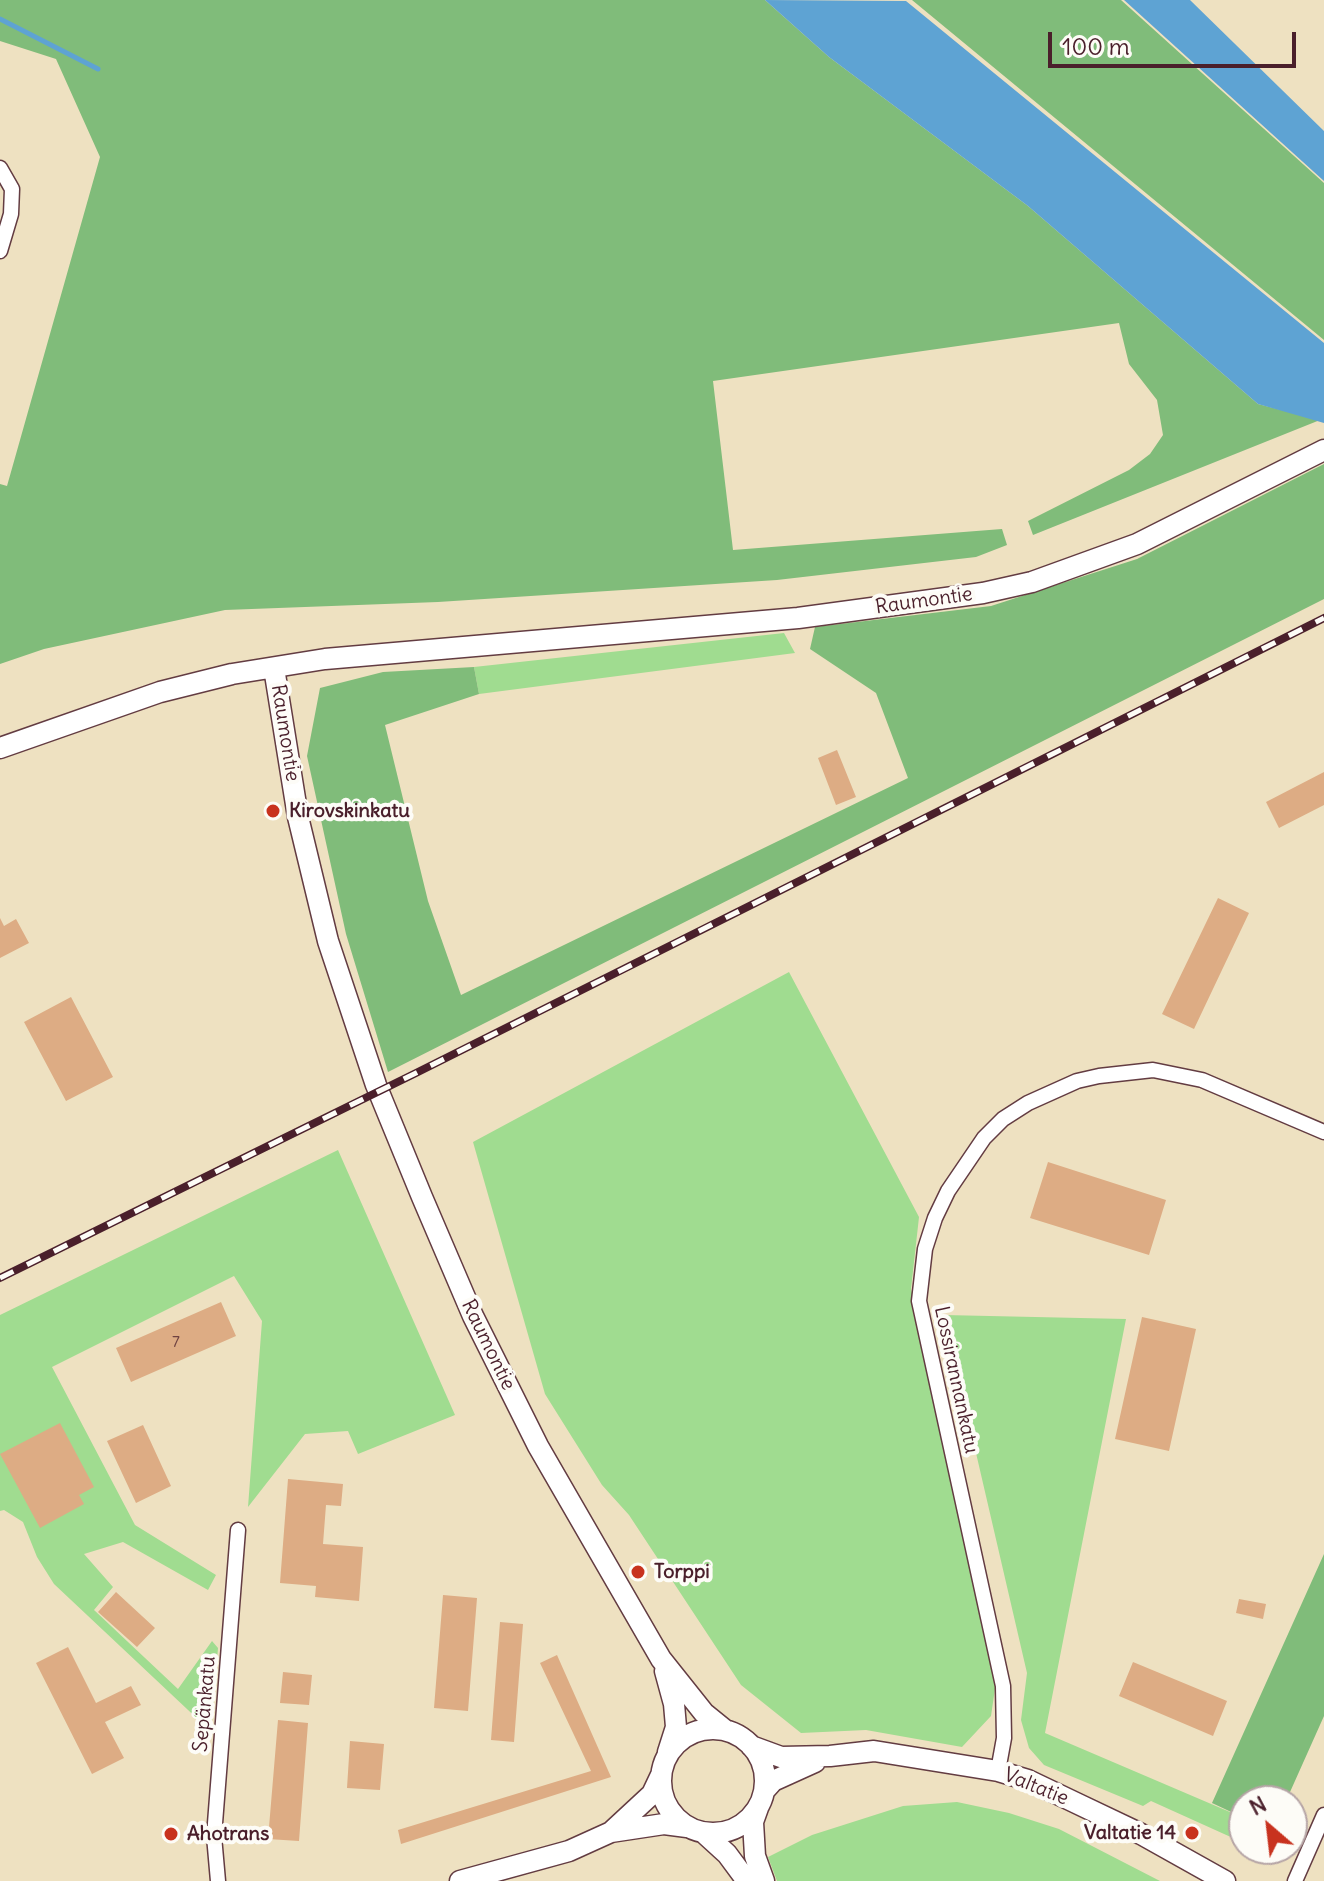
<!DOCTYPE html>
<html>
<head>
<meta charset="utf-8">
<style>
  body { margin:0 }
  #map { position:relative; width:1324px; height:1881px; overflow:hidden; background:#eee1c1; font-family:Delius,sans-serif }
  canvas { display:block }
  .north { position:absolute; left:1228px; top:1785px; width:80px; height:80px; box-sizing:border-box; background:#fdfcf7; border:2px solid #b5a4a5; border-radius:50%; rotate:332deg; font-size:22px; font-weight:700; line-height:32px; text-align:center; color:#4a1f2b }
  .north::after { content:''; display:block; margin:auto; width:28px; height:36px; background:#c8321e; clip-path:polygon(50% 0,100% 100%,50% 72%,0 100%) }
  .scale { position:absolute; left:1048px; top:32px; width:248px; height:36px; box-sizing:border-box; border:4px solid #4a1f2b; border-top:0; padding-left:10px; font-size:24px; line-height:28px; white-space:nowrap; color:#4a1f2b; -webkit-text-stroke:6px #fdfcf7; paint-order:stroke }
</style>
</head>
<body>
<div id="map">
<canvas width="1324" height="1881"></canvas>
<div class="north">N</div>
<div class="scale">100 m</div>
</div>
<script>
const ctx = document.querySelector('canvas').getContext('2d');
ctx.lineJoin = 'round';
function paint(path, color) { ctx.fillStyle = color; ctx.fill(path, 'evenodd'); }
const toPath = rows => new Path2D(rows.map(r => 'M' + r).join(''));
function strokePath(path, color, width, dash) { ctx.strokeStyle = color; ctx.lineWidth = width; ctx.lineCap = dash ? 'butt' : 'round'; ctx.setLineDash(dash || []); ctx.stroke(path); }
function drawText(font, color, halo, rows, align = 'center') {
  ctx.font = font + ' Delius,sans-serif'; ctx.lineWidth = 8; ctx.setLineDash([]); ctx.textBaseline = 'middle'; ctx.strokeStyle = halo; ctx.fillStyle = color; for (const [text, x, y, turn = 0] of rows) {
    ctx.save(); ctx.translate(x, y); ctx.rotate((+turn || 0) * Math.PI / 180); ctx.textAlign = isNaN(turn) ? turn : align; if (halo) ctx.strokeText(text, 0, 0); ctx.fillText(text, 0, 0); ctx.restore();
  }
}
paint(toPath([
  [784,633,795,653,479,694,474,667],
  [789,972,919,1217,911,1289,997,1675,991,1716,962,1747,866,1730,801,1733,741,1685,629,1515,602,1485,545,1394,473,1142],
  [338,1150,455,1415,358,1454,348,1431,305,1434,248,1507,262,1321,234,1276,52,1367,135,1525,216,1575,208,1590,123,1542,84,1554,113,1587,94,1610,178,1689,212,1641,218,1648,212,1721,204,1725,54,1584,37,1557,23,1522,4,1510,0,1511,0,1315],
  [944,1315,1126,1319,1045,1733,1244,1818,1244,1843,1151,1801,1143,1806,1044,1765,1029,1748,1021,1720,1027,1673],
  [957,1802,1009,1813,1059,1829,1160,1881,777,1881,768,1857,812,1835,903,1806]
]), '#a0dc90');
paint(toPath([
  [0,0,765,0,829,57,1028,206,1258,404,1320,420,1033,535,1028,521,1129,470,1150,454,1163,435,1157,400,1129,364,1119,323,713,381,733,550,1002,529,1007,545,976,557,777,580,438,602,225,610,44,649,0,664,0,484,7,486,100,157,56,59,0,41],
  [912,0,1121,0,1324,183,1324,340],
  [1324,464,1324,599,388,1072,346,934,307,756,320,688,383,672,474,667,479,694,385,725,428,901,461,995,908,778,876,693,810,649,815,627,991,606,1137,559],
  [1324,1554,1324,1716,1286,1801,1244,1801,1244,1818,1212,1803]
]), '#80bc7a');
paint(toPath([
  [765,0,906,1,1324,343,1324,423,1258,404,1028,206,829,57],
  [1124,0,1190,0,1324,131,1324,181]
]), '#5ea3d3');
strokePath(toPath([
  [0,19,98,69]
]), '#5ea3d3', 5);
paint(toPath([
  [837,750,856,797,836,805,818,758],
  [1324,772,1324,805,1279,828,1266,802],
  [1218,898,1249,913,1194,1029,1162,1014],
  [0,918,4,926,16,919,29,943,0,958],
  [71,997,113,1077,66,1101,24,1022],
  [1048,1162,1166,1200,1149,1255,1030,1218],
  [221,1302,236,1336,131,1382,116,1348],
  [1142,1317,1196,1329,1169,1451,1115,1439],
  [60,1423,94,1487,79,1495,84,1504,40,1528,0,1454],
  [143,1425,171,1486,136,1503,107,1441],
  [288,1479,343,1484,341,1506,326,1505,323,1544,363,1547,359,1601,315,1597,316,1586,280,1583],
  [116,1592,155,1628,137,1647,98,1612],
  [443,1595,477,1598,468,1711,434,1708],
  [1239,1599,1266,1604,1263,1619,1236,1613],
  [500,1622,523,1624,514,1742,491,1740],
  [68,1647,96,1703,131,1686,141,1705,105,1722,124,1758,92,1774,36,1663],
  [557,1655,611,1777,401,1844,398,1830,591,1771,540,1663],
  [1133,1662,1227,1701,1213,1736,1119,1696],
  [283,1672,312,1675,309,1705,280,1703],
  [278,1720,308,1723,299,1841,268,1839],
  [350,1741,384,1744,380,1790,347,1788]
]), '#ddac84');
const street = toPath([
  [0,168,12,189,11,214,0,251],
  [998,1771,1004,1738,1003,1686,919,1301,925,1249,935,1218,948,1191,984,1138,1003,1119,1028,1103,1077,1081,1099,1076,1153,1070,1202,1080,1324,1132],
  [218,1881,214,1836,238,1530],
  [1295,1881,1324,1815]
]);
const secondary = toPath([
  [274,668,298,817,328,941,376,1085,422,1197,473,1316,538,1446,661,1659,704,1713,725,1730],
  [0,748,160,692,232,674,325,659,798,618,983,593,1032,582,1137,544,1324,450],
  [665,1671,674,1704,676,1727,668,1752],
  '661 1781a52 52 0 1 1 104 0a52 52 0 1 1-104 0Z',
  [751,1746,781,1757,830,1756,874,1751,998,1771,1028,1780,1074,1802,1141,1834,1225,1881],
  [764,1791,773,1781,815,1762],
  [758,1808,753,1822,755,1856,764,1881],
  [611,1832,664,1824,687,1827],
  [704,1833,727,1854,747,1881],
  [460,1881,569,1851,611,1832,652,1794,661,1775]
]);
strokePath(street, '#633c42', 17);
strokePath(secondary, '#633c42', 23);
strokePath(street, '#fff', 14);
strokePath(secondary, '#fff', 20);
const rail = toPath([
  [0,1278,416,1073,1324,618]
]);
strokePath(rail, '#4a1f2b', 8);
strokePath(rail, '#fdfcf7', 5, [15]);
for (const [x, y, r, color] of [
  [273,811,8,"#c8321e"],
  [638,1572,8,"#c8321e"],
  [1192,1833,8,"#c8321e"],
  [171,1834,8,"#c8321e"]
]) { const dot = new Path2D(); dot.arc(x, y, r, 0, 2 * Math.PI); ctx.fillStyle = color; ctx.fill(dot); strokePath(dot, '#fdfcf7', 3); }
drawText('16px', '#6f4241', null, [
  ["7",176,1342]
]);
drawText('20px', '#4a1f2b', '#fdfcf7', [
  ["Raumontie",924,601,-8],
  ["Raumontie",285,733,81],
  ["Raumontie",488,1345,64],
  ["Lossirannankatu",956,1380,78],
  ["Sepänkatu",205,1704,-85],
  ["Valtatie",1036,1787,22]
]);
drawText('bold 20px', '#4a1f2b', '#fdfcf7', [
  ["Kirovskinkatu",289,811],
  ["Torppi",654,1572],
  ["Valtatie 14",1176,1833,"right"],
  ["Ahotrans",187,1834]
], 'left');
</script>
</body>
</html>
